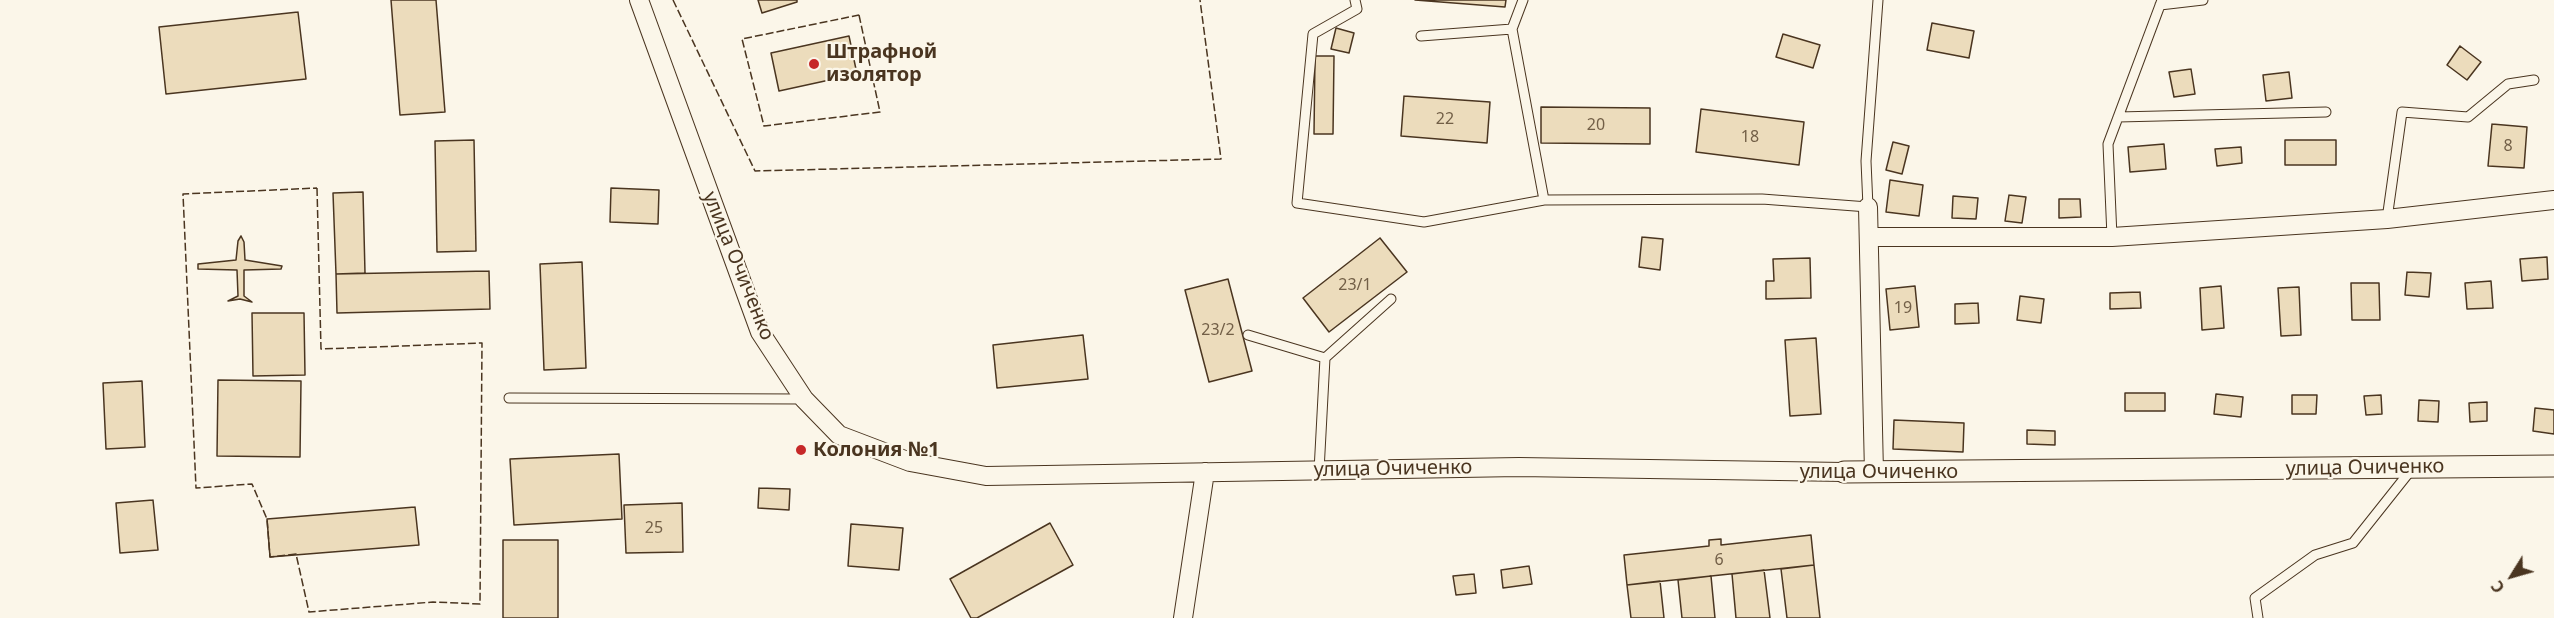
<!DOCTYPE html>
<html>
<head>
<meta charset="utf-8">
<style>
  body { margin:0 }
  #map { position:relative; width:2554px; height:618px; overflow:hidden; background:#fbf6e9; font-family:"Noto Sans",sans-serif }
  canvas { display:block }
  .north { position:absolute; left:2482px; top:546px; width:60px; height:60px; -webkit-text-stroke:4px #fbf6e9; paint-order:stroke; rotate:233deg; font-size:16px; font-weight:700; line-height:24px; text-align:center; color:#4a3520 }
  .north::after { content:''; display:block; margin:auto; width:21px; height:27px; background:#4a3520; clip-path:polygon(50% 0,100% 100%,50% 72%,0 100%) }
</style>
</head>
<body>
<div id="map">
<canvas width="2554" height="618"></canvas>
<div class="north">С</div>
</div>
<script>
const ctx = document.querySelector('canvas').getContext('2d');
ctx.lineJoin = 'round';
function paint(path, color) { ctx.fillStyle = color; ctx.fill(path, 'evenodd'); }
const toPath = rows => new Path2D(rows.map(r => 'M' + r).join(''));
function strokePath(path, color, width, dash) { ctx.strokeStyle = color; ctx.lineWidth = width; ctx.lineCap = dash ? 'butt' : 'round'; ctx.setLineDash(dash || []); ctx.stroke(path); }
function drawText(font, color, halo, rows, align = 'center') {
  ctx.font = font + ' "Noto Sans",sans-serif'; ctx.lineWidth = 4.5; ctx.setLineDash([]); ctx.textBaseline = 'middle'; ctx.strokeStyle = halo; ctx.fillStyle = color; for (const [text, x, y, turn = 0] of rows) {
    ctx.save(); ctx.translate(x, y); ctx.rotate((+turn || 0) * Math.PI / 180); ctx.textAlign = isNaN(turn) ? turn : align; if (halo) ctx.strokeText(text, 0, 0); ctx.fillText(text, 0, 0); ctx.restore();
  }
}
const building = toPath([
  [391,0,436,0,445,112,400,115,391,0],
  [758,0,797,0,797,2,762,13,758,0],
  [1415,0,1506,0,1505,7,1415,0],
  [298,12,306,79,166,94,159,27,298,12],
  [1932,23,1974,31,1969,58,1927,50,1932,23],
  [1336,28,1354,33,1349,53,1331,49,1336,28],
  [1783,34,1820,45,1813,68,1776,57,1783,34],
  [849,36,857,74,779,91,771,53,849,36],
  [2460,46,2481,62,2467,80,2447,65,2460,46],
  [1315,56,1334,56,1333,134,1314,134,1315,56],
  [2191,69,2195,94,2174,97,2169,72,2191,69],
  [2289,72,2292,98,2266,101,2263,75,2289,72],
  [1404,96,1490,102,1487,143,1401,136,1404,96],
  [1541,107,1650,108,1650,144,1541,143,1541,107],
  [1701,109,1804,122,1799,165,1696,152,1701,109],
  [2492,124,2527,127,2524,168,2488,166,2492,124],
  [474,140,476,251,437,252,435,141,474,140],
  [2285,140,2336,140,2336,165,2285,165,2285,140],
  [1893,142,1909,146,1902,174,1886,170,1893,142],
  [2164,144,2166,169,2130,172,2128,147,2164,144],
  [2241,147,2242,163,2217,166,2215,149,2241,147],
  [1890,180,1923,185,1919,216,1886,212,1890,180],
  [611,188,659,190,658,224,610,222,611,188],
  [363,192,365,273,336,274,333,193,363,192],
  [2009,195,2026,197,2022,223,2005,221,2009,195],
  [1953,196,1978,198,1976,219,1952,218,1953,196],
  [2059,199,2080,199,2081,217,2059,218,2059,199],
  [241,236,244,242,245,260,282,266,281,269,244,270,244,296,252,302,240,299,228,301,238,296,237,270,198,269,198,264,236,260,238,241,241,236],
  [1642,237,1663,239,1660,270,1639,267,1642,237],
  [1380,238,1407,272,1329,332,1303,298,1380,238],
  [2547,257,2548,279,2522,281,2520,259,2547,257],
  [1810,258,1811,298,1766,299,1766,281,1774,281,1773,259,1810,258],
  [582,262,586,368,544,370,540,264,582,262],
  [489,271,490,309,337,313,336,274,489,271],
  [2407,272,2431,273,2429,297,2405,295,2407,272],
  [1228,279,1252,371,1209,382,1185,290,1228,279],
  [2491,281,2493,308,2467,309,2465,283,2491,281],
  [2351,283,2379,283,2380,320,2352,320,2351,283],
  [1915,286,1919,327,1890,330,1886,289,1915,286],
  [2221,286,2224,328,2202,330,2200,288,2221,286],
  [2299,287,2301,335,2281,336,2278,288,2299,287],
  [2140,292,2141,308,2110,309,2110,293,2140,292],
  [2020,296,2044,299,2041,323,2017,320,2020,296],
  [1978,303,1979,323,1955,324,1955,304,1978,303],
  [252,313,304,313,305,375,253,376,252,313],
  [1083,335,1088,379,997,388,993,345,1083,335],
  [1816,338,1821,414,1790,416,1785,340,1816,338],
  [218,380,301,381,300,457,217,456,218,380],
  [142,381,145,447,106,449,103,383,142,381],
  [2125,393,2165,393,2165,411,2125,411,2125,393],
  [2216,394,2243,397,2241,417,2214,414,2216,394],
  [2292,395,2317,395,2316,414,2292,414,2292,395],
  [2381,395,2382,414,2366,415,2364,396,2381,395],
  [2419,400,2439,401,2438,422,2418,421,2419,400],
  [2487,402,2487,421,2470,422,2469,403,2487,402],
  [2535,408,2554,410,2554,434,2533,431,2535,408],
  [1894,420,1964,423,1963,452,1893,449,1894,420],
  [2027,430,2055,431,2055,445,2027,444,2027,430],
  [619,454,622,519,514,525,510,459,619,454],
  [759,488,790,489,789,510,758,508,759,488],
  [153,500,158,550,120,553,116,503,153,500],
  [682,503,683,552,626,553,624,505,682,503],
  [415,507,419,545,270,557,267,519,415,507],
  [1050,523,1073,565,977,618,971,618,950,579,1050,523],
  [851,524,903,528,899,570,848,566,851,524],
  [1811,535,1814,565,1627,585,1624,555,1709,546,1709,540,1721,539,1721,545,1811,535],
  [503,540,558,540,558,618,503,618,503,540],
  [1814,565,1820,618,1787,618,1781,569,1814,565],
  [1529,566,1532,584,1503,588,1501,570,1529,566],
  [1764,570,1770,618,1736,618,1732,574,1764,570],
  [1474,574,1476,593,1456,595,1453,576,1474,574],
  [1711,576,1715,618,1682,618,1678,580,1711,576],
  [1660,581,1664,618,1631,618,1627,585,1660,581]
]);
paint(building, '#ecdcbc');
strokePath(building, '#4a3520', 1.5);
const service = toPath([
  [1355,0,1357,9,1313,34,1297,203,1424,222,1544,200,1762,199,1868,207,1866,161,1878,0],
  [2160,5,2203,0],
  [1512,29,1523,0],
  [1421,36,1512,29,1544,200],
  [2118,117,2326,112],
  [2387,219,2402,112,2468,117,2508,84,2534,80],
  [2112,237,2108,144,2162,0],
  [1248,335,1325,358],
  [509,398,804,399],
  [1319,471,1325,358,1391,299],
  [2258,618,2255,598,2315,555,2353,543,2411,470]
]);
const minor = toPath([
  [639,0,760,332,804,399,839,435,910,462,986,476,1519,467,1844,472],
  [1868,207,1874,473],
  [1869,237,2112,237,2387,219,2554,200],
  [1183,618,1205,472]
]);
const tertiary = toPath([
  [1844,472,2554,466]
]);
strokePath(service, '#4a3520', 11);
strokePath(minor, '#4a3520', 20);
strokePath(tertiary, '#4a3520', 23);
strokePath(service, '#fbf6e9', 9);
strokePath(minor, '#fbf6e9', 18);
strokePath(tertiary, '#fbf6e9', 21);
strokePath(toPath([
  [673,0,755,171,1221,159,1200,0],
  [859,15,880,112,764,126,742,39,859,15],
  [317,188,321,349,482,343,480,604,433,602,309,612,296,554,270,557,267,519,252,484,196,488,183,194,317,188]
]), '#4a3520', 1.5, [8, 3]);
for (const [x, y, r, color] of [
  [814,64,6,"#c62828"],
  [801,450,6,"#c62828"]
]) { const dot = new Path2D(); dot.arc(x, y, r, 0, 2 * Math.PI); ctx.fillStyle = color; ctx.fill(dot); strokePath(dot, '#fbf6e9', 2); }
drawText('16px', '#725f47', null, [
  ["22",1445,119],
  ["20",1596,125],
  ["18",1750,137],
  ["8",2508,146],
  ["23/1",1355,285],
  ["19",1903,308],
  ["23/2",1218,330],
  ["25",654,528],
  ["6",1719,560]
]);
drawText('bold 20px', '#4a3520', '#fbf6e9', [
  ["Штрафной",826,52],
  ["изолятор",826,75],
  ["Колония №1",813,450]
], 'left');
drawText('20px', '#4a3520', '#fbf6e9', [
  ["улица Очиченко",738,266,68],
  ["улица Очиченко",2365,468,-1],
  ["улица Очиченко",1393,469,-1],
  ["улица Очиченко",1879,472]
]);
</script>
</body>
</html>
